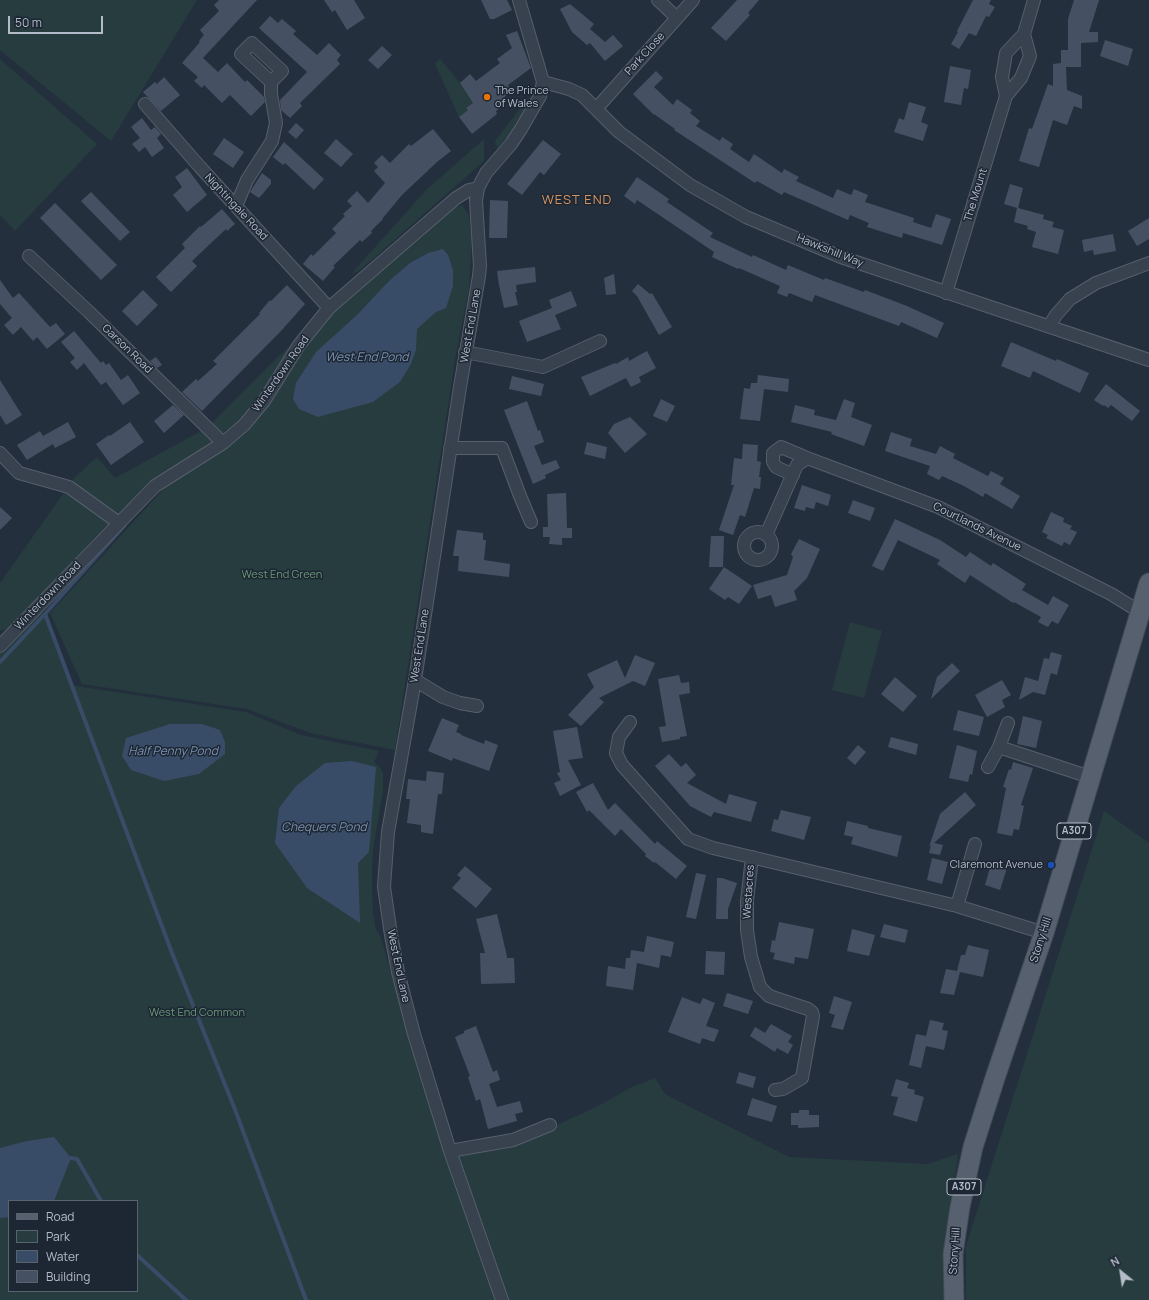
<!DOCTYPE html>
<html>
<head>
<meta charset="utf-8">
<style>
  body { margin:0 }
  #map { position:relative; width:1149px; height:1300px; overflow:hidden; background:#242f3e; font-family:Manrope,sans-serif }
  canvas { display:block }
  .legend { position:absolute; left:8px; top:1200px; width:130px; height:92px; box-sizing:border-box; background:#1d2633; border:1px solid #59626f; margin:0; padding:5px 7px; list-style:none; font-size:12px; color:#b4bcc9 }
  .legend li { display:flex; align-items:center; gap:8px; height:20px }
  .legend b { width:20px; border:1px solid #59626f }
  .north { position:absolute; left:1101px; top:1252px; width:40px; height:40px; -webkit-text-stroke:3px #1d2633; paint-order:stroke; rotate:330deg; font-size:11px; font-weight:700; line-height:16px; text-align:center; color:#b4bcc9 }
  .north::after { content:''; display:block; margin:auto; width:14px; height:18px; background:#b4bcc9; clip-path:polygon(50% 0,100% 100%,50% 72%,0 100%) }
  .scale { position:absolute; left:8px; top:16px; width:95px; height:18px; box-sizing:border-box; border:2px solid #b4bcc9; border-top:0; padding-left:5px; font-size:12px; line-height:14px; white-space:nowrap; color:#b4bcc9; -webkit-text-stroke:3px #1d2633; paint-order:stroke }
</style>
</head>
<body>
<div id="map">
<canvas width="1149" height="1300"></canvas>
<ul class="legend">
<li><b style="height:5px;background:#56606e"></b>Road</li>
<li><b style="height:11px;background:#263c3f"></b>Park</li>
<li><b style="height:11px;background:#394c67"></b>Water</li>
<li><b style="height:11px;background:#455162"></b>Building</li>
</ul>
<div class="north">N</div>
<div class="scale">50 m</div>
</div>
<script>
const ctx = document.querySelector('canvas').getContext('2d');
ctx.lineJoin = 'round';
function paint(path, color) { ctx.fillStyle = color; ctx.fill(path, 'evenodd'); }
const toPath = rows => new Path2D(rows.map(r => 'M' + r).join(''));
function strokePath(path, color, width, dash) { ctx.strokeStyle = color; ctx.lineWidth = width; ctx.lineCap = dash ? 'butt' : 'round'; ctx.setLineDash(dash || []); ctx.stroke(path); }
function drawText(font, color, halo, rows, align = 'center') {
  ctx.font = font + ' Manrope,sans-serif'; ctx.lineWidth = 3; ctx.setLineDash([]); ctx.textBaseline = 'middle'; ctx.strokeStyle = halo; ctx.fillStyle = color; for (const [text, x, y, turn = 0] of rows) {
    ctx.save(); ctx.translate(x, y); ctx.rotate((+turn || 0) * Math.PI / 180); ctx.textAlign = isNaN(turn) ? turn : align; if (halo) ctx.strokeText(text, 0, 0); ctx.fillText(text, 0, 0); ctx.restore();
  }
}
paint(toPath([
  [0,0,197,0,111,141,0,50],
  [0,59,97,144,15,231,0,215],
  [440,59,460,83,473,103,467,108,468,110,459,117,435,64],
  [527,99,530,100,520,121,498,148,495,144,496,140],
  [484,139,484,161,373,259,357,272,352,273,427,189],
  [462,205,469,215,472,240,469,290,456,354,395,750,310,733,247,709,82,684,50,613,170,482,267,403,330,311,451,209],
  [289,346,286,354,265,388,237,422,127,508,102,530,8,629,0,631,0,583,75,477,97,457,115,478,203,430,211,424],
  [40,606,70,685,246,712,301,735,379,751,374,762,379,766,383,773,383,792,374,843,372,863,372,890,373,913,376,930,380,935,383,944,392,978,447,1153,533,1136,598,1106,632,1087,655,1078,665,1094,789,1157,928,1164,957,1154,957,1156,958,1154,953,1193,944,1300,0,1300,0,650],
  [9,1201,137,1201,137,1291,9,1291],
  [850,622,882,631,864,698,832,690],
  [1104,811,1149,843,1149,1300,966,1300,966,1246]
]), '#263c3f');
paint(toPath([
  [443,249,448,255,453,270,453,286,446,308,436,312,417,329,416,350,411,364,400,382,373,402,318,417,299,409,293,399,296,383,316,352,357,315,388,282,410,263,428,253],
  [170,724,202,724,220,730,225,742,225,754,199,774,164,781,131,770,122,756,126,738],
  [352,761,376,767,369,852,358,863,360,923,307,888,275,843,279,808,296,786,325,763],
  [54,1137,71,1158,54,1201,9,1201,9,1217,0,1218,0,1148,27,1141]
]), '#394c67');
strokePath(toPath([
  [45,614,172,953,234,1107,306,1300],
  [0,662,45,614,124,526],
  [71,1158,77,1159,101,1201],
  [137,1255,186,1300]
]), '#394c67', 4);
paint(toPath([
  [219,0,257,0,203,58,218,72,227,63,245,82,247,80,264,97,265,102,251,116,230,95,222,103,204,85,202,88,194,81,198,77,182,63,200,42,199,41,204,35,200,30,219,11,214,5],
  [324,0,354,0,365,18,347,30,335,10,332,12],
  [481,0,507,0,512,10,494,19,490,19],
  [737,0,759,0,748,13,750,15,726,41,711,28],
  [973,0,991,0,989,4,995,7,989,17,986,16,976,36,969,33,959,49,951,44,958,32,957,31],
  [1074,0,1099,0,1089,32,1098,32,1098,42,1081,43,1081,67,1066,67,1067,90,1082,96,1082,109,1074,106,1067,125,1053,120,1039,167,1019,161,1029,128,1032,129,1048,84,1053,86,1053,64,1061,63,1061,50,1068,50,1068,19],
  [570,4,594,24,590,29,605,42,613,35,623,46,605,61,590,43,587,45,572,32,560,9],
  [270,16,278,23,282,19,296,31,293,34,317,55,329,43,341,55,337,60,340,64,300,103,302,106,290,118,281,110,280,100,307,72,259,28],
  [517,31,531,68,508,85,509,87,507,90,509,93,500,101,504,105,496,111,497,114,472,134,459,117,468,110,466,108,473,103,460,83,470,74,476,81,500,63,497,59,512,48,506,35],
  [1105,40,1133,49,1128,66,1100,56],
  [382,46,392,55,378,69,368,60],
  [950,66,971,70,968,89,964,88,961,105,944,102],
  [656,71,663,78,654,87,673,105,677,99,692,110,690,113,700,121,696,126,720,141,722,137,733,144,730,149,749,162,754,154,782,173,784,169,799,177,796,181,833,198,837,189,851,195,854,189,868,195,865,202,914,218,913,222,931,228,936,214,951,219,942,245,903,233,902,238,867,227,869,223,850,215,848,220,784,192,782,195,757,181,755,183,674,130,675,129,654,114,654,115,633,94],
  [164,77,180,95,161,111,143,92,155,82,157,84],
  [909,102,926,107,921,122,928,125,923,141,894,132,899,118,904,120],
  [142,118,151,130,155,127,161,134,157,138,164,148,152,157,145,147,139,152,132,144,140,138,131,127],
  [296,123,304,130,296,139,288,132],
  [433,129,451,151,437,162,402,195,382,219,383,219,371,231,372,233,362,242,360,240,333,266,335,267,323,281,303,264,311,254,313,256,336,233,332,229,345,216,343,214,352,206,347,201,357,191,368,203,385,183,374,171,378,167,374,163,382,155,390,163,409,144,411,146],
  [224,138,244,152,233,168,213,154],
  [336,139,353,154,341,167,324,153],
  [543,140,561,154,544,175,540,172,522,195,507,184],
  [284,142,324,179,314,190,285,163,283,165,273,157],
  [187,168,207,195,187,212,173,195,182,187,175,177],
  [262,173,271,180,271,184,259,198,250,192],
  [637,177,669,199,667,202,713,233,710,237,752,257,753,255,786,270,788,265,824,280,825,278,864,292,865,290,907,306,944,323,937,338,901,322,899,326,815,295,812,302,789,293,787,297,777,293,780,286,739,268,738,269,712,257,714,252,637,200,635,204,624,196],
  [1010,184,1023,188,1018,208,1044,215,1043,219,1054,222,1052,227,1064,230,1058,254,1032,247,1036,232,1027,229,1028,226,1014,222,1017,208,1004,204],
  [91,192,130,232,120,241,81,201],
  [490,200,508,201,507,238,489,238],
  [55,203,117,265,101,280,40,218],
  [222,209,235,224,227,231,226,229,192,261,197,266,171,292,156,277,185,248,182,244,200,226,201,227],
  [1149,218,1149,239,1137,246,1128,231],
  [1113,234,1116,251,1094,255,1093,250,1084,252,1082,240],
  [535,267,536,282,516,285,517,292,515,292,518,305,504,308,499,285,497,271],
  [614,274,616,294,606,295,604,278],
  [0,280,13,298,19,293,50,327,56,323,65,334,47,349,37,337,33,341,21,327,13,335,4,325,12,318,0,304],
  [638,284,650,294,652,293,672,327,659,335,637,296,632,291],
  [287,285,305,304,281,331,202,411,182,392,196,379,198,381,217,364,213,361,260,314,259,313,270,300,271,301],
  [143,290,158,305,137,326,122,311],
  [571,291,577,306,555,315,561,329,527,342,519,321,552,308,549,300],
  [74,331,101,363,103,361,106,365,109,363,121,380,128,375,140,393,123,405,106,382,101,385,84,363,77,370,70,362,75,358,61,342],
  [1011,342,1056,361,1057,359,1089,373,1080,393,1033,371,1030,378,1001,366],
  [647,351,656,368,639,377,641,382,631,387,626,378,590,396,581,377,615,363,616,364,628,357,629,361],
  [156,357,162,365,157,368,150,361],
  [758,375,789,379,788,392,764,389,760,421,740,419,744,388,750,389,751,383,757,383],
  [512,376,544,384,541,396,509,389],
  [0,380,22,415,6,425,0,415],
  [1106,384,1140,411,1132,421,1111,405,1108,408,1104,405,1103,406,1094,400],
  [661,399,675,406,667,422,653,416],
  [844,399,855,403,851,417,872,425,864,446,831,434,832,432,791,422,795,405,815,410,814,415,836,420],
  [527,401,538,431,540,430,544,442,534,446,542,465,556,460,560,468,545,475,546,478,533,484,504,410],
  [173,405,184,415,164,433,154,421],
  [630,417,647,434,625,453,608,433,614,424],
  [68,422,76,437,55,448,53,444,27,460,17,445,40,431,43,436],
  [130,422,144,442,111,465,96,444,109,435,110,436],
  [891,432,912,439,910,446,936,454,940,446,955,454,953,458,988,476,991,471,1004,478,1000,484,1020,496,1012,509,985,493,983,497,964,486,942,476,939,480,927,474,930,466,885,451],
  [587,442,607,447,605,459,584,454],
  [743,444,758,445,757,461,761,462,759,477,761,477,760,489,754,488,745,517,740,515,733,535,719,530,734,485,731,485,734,458,742,459],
  [802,485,831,495,828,506,816,502,814,509,806,507,805,511,794,508],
  [566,493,567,528,572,528,572,538,562,538,562,545,549,544,550,537,543,537,543,527,548,527,547,494],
  [853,500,875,508,870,521,848,513],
  [0,507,12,518,0,530],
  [1051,512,1064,518,1063,522,1072,526,1070,529,1077,532,1070,545,1064,542,1062,546,1046,538,1048,535,1042,532],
  [895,519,940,540,966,557,970,552,991,566,993,563,1026,584,1022,590,1048,605,1053,596,1069,605,1058,624,1052,621,1048,627,1038,622,1041,617,1014,602,1013,603,970,575,965,583,937,564,940,560,898,540,883,571,872,566],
  [457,530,483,533,483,540,486,540,484,560,510,564,509,577,458,571,459,556,453,556],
  [711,536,724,536,723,567,709,567],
  [799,539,820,549,807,578,794,591,797,600,775,607,771,595,758,599,753,585,787,575,793,557,791,554],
  [724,567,752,586,739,604,728,597,725,600,709,589],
  [1051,652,1062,655,1057,675,1051,673,1045,695,1033,692,1019,700,1025,677,1038,681,1044,658,1049,659],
  [635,655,655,663,645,686,633,681,599,698,604,702,581,726,568,715,594,687,587,674,617,660,625,678],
  [952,663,960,671,931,699,937,677],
  [679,675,681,683,689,682,690,693,679,695,687,736,680,737,680,739,662,742,659,727,666,726,658,679],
  [895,677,917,696,903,712,881,694],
  [1002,680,1011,695,1002,700,1005,707,987,717,975,695],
  [958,710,984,717,979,736,953,730],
  [1023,716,1042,721,1036,748,1017,744],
  [442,718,459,725,456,732,461,734,461,735,484,744,485,740,498,745,489,771,453,758,452,761,428,751],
  [577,727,583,758,568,760,581,785,560,796,554,783,561,780,557,773,560,772,553,731],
  [891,737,918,744,916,755,888,747],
  [858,745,866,752,855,765,847,758],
  [957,745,977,751,972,775,970,774,968,782,949,778],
  [669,754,681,767,686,763,696,775,687,783,726,804,729,794,757,802,751,822,714,812,711,817,690,806,655,766],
  [1013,762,1033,768,1021,805,1024,806,1019,830,1014,829,1012,836,997,833,1006,788,1003,787,1009,769,1011,770],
  [427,771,444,773,442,794,438,794,433,834,421,832,421,825,407,823,410,799,406,799,408,779,426,781],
  [593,783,608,810,615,803,655,844,657,841,687,866,676,879,655,862,654,863,645,856,646,854,621,829,615,836,589,810,587,812,576,792],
  [965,792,976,805,934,843,943,845,940,855,929,853,931,845,929,847,940,814],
  [781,810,811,817,804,840,771,831,774,819,778,820],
  [847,821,868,826,868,828,902,836,897,857,851,844,853,837,844,835],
  [932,858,948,862,942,884,927,880],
  [991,864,1007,868,1000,890,985,885],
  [465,866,492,889,476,908,452,888,461,878,457,875],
  [696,873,706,875,696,919,686,917],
  [717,878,722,878,737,883,728,909,728,919,716,919],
  [497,914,506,952,507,958,514,958,515,983,481,984,480,953,485,953,476,919],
  [779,922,814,929,808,959,795,957,794,964,773,959,775,953,770,952,772,940,775,941],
  [884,924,908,930,905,943,880,937],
  [852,929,875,935,869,956,847,951],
  [647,936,674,942,671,957,661,955,659,968,637,963,633,990,606,986,608,966,625,969,626,958,630,958,631,950,644,952],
  [968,945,989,950,983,977,960,972,954,995,940,993,946,969,957,971,961,955,965,955],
  [706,951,725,952,724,975,705,974],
  [727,993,753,1001,748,1014,723,1006],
  [834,996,852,1002,843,1030,831,1027,835,1015,829,1013],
  [682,997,700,1004,703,998,715,1003,706,1026,719,1030,714,1042,702,1038,700,1044,668,1032],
  [930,1020,944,1023,942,1030,948,1031,944,1050,926,1046,921,1068,909,1065,916,1034,926,1036],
  [771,1024,792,1036,788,1042,793,1045,788,1054,777,1048,775,1052,750,1036,755,1027,765,1033],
  [476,1026,493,1072,497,1070,500,1080,489,1084,497,1107,520,1101,523,1112,515,1114,517,1121,488,1129,480,1099,476,1101,468,1077,470,1076,455,1037,464,1033,464,1031],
  [739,1072,756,1077,753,1088,736,1083],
  [896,1079,909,1083,907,1088,915,1090,914,1094,924,1097,917,1122,893,1115,898,1097,891,1096],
  [752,1098,777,1106,772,1122,747,1115],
  [799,1110,809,1110,809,1115,819,1115,819,1127,798,1128,798,1125,791,1125,791,1113,799,1113]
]), '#455162');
const street = toPath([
  [658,0,677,18],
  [543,82,569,89,582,95,619,132,690,185,746,217,841,257,1149,360],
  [1006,96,1021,78,1030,56,1024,34],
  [145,104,200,167,329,308],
  [596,109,693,0],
  [236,206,247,180,272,141,276,123,271,94,271,82,241,54,252,43,282,71,271,82],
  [29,256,89,312,223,443],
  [946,293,1006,96,1002,77,1006,53,1024,34,1034,0],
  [1049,326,1056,315,1070,299,1096,283,1149,263],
  [465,352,543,367,600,341],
  [450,448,502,448,520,496,531,522],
  [0,453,19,473,69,487,119,523],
  [793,475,776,467,773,462,773,453,781,447,807,458,938,507,1111,594,1140,612],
  '744 546a14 14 0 1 1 28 0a14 14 0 1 1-28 0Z',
  [766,535,797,465,807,458],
  [0,646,155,486,223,443,244,425,264,401,299,345,329,308,456,198,469,190,478,188],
  [415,680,443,697,460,703,477,706],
  [630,722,619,737,616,753,622,765,688,839,713,848,957,906,1044,933],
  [999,747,1090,777],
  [988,767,999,747,1008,723],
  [752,857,747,901,747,930,751,957,760,987,769,996,808,1009,812,1012,813,1016,802,1078,783,1089,775,1090],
  [957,906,975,844],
  [450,1151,513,1140,550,1125],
  [502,1300,450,1151,414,1034,398,972,391,935,384,887,388,832,415,680,460,387,479,276,480,266,476,200,478,188,486,173,511,144,521,129,540,96,543,82,519,0]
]);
const primary = toPath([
  [954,1300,953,1254,960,1207,973,1147,995,1078,1044,933,1149,583]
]);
strokePath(street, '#565f6c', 14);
strokePath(primary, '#414a57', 21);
strokePath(street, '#38414e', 12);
strokePath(primary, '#56606e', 19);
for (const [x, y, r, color] of [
  [487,97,4,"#e8710a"],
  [1051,865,4,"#1a4fb4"]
]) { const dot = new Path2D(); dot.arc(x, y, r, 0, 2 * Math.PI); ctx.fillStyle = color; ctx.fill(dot); strokePath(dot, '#1d2633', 1.5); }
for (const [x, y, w] of [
  [1074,831,34],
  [964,1187,34]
]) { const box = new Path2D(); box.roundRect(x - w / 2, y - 8, w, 16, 3); ctx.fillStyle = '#1d2633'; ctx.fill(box); strokePath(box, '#b4bcc9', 1); }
drawText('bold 10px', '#b4bcc9', null, [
  ["A307",1074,831],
  ["A307",964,1187]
]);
drawText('11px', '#b4bcc9', '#1d2633', [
  ["Park Close",645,54,-48],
  ["The Mount",976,195,-73],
  ["Nightingale Road",236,207,47],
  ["Hawkshill Way",830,251,22],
  ["West End Lane",471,326,-80],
  ["Garson Road",127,349,44],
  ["Winterdown Road",281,374,-55],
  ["Courtlands Avenue",977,527,26],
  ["Winterdown Road",48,596,-46],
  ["West End Lane",420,646,-81],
  ["Westacres",749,892,-86],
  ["Stony Hill",1041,940,-72],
  ["West End Lane",398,966,78],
  ["Stony Hill",955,1251,-86]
]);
drawText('11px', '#b4bcc9', '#1d2633', [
  ["The Prince",495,91],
  ["of Wales",495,104],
  ["Claremont Avenue",1043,865,"right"]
], 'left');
drawText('11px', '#6b9a76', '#1d2633', [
  ["West End Green",282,575],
  ["West End Common",197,1013]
]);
drawText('italic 12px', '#7c92b1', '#1d2633', [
  ["West End Pond",367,358],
  ["Half Penny Pond",173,752],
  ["Chequers Pond",324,828]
]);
ctx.letterSpacing = '1px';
drawText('13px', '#d59563', '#1d2633', [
  ["WEST END",577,200]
]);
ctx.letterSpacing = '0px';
</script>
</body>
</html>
